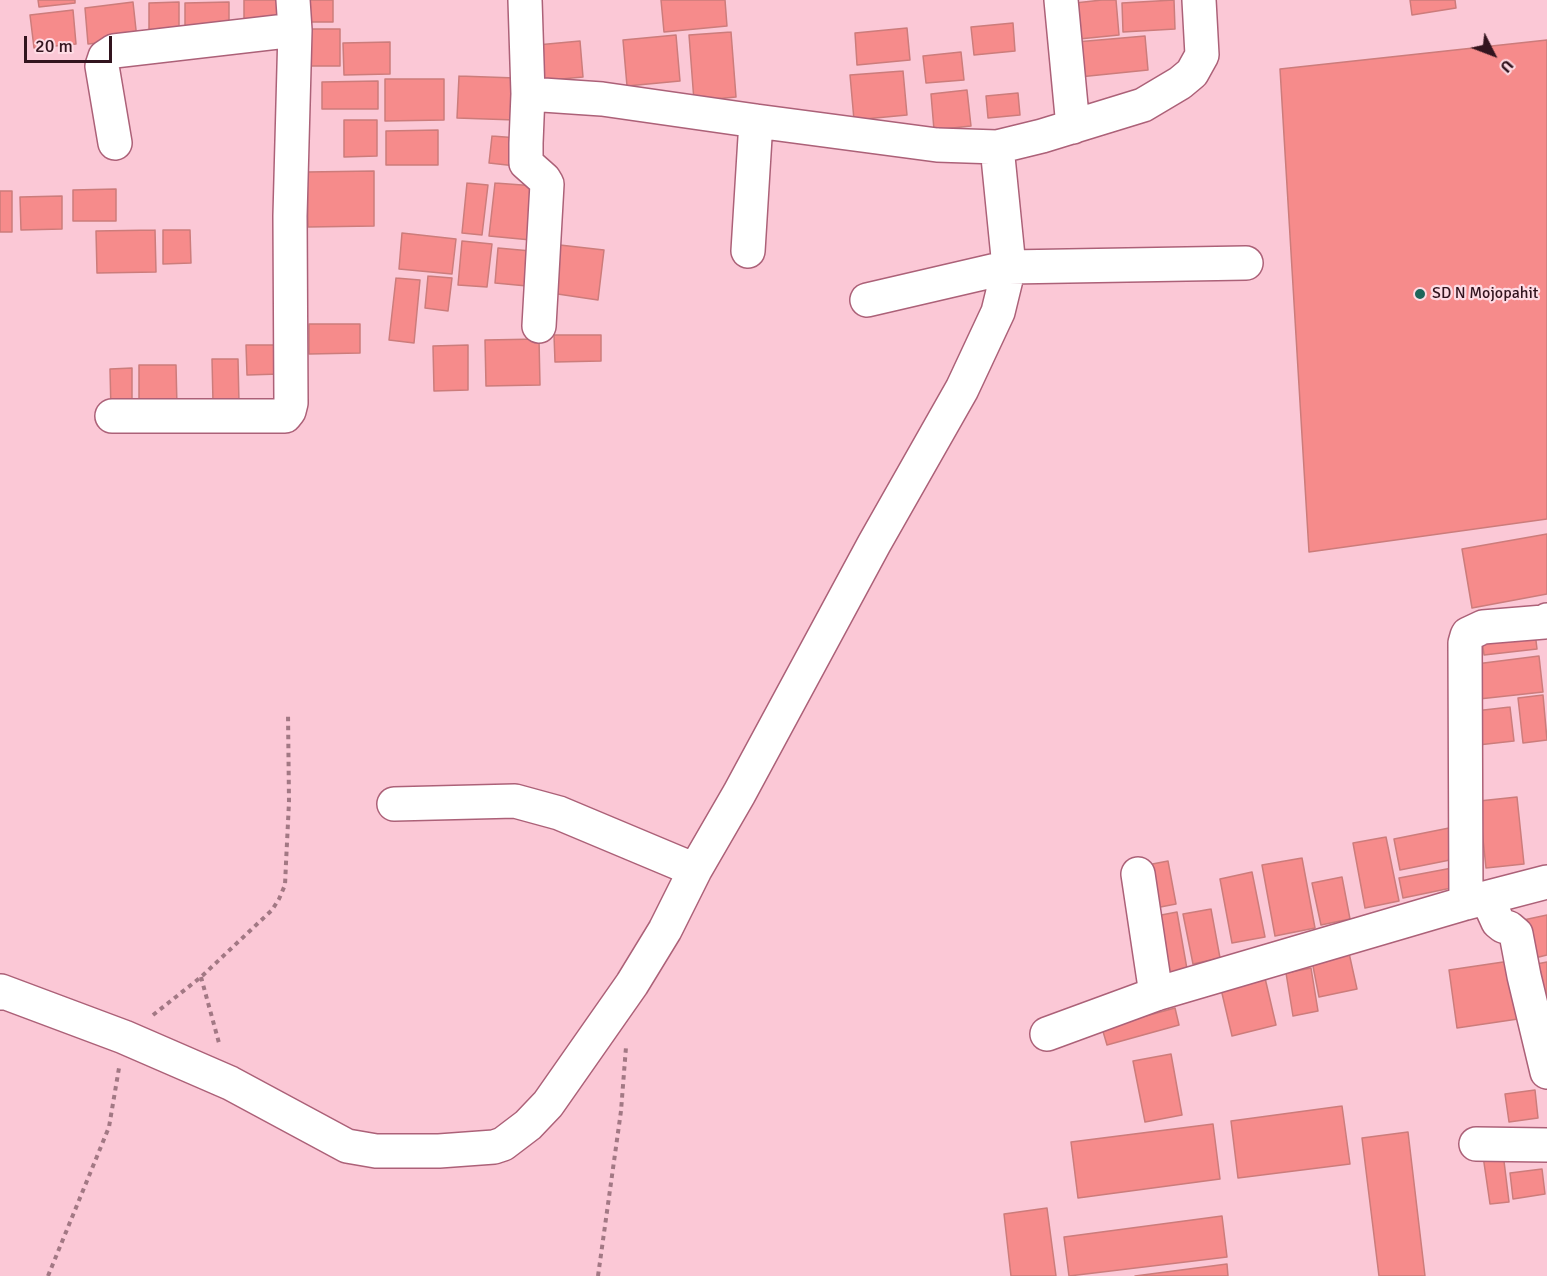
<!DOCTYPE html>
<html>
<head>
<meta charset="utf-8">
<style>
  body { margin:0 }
  #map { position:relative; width:1547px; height:1276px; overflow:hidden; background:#fbc8d6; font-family:Signika,sans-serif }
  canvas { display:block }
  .north { position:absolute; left:1463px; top:24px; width:60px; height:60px; -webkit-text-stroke:4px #fedbe4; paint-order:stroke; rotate:132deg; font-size:16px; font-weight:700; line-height:24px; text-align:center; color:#32141e }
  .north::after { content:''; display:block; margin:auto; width:21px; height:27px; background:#32141e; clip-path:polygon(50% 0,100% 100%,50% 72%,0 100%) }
  .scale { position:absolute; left:24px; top:36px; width:88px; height:27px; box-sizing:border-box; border:3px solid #32141e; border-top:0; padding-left:8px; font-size:18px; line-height:21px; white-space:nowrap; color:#32141e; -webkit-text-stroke:4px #fedbe4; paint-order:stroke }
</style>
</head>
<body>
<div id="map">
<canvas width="1547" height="1276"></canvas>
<div class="north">U</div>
<div class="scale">20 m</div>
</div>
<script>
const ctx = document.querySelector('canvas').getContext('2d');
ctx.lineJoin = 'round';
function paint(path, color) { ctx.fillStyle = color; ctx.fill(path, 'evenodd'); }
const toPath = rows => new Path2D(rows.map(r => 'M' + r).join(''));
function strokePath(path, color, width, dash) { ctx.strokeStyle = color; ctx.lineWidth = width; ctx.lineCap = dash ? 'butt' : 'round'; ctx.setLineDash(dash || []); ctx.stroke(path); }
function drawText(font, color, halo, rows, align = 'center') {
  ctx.font = font + ' Signika,sans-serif'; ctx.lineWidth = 4.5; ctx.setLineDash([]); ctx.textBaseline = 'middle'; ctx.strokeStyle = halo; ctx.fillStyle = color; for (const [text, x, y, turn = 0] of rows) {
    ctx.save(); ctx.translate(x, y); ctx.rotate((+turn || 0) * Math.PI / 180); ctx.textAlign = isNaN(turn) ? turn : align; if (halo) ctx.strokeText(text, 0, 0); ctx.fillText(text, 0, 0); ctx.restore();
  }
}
const building = toPath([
  [38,0,75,0,75,3,39,7,38,0],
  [244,0,281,0,281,25,244,25,244,0],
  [303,0,333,0,333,22,303,22,303,0],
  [661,0,725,0,727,26,664,32,661,0],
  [1102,0,1116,0,1119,35,1069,40,1066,4,1102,0],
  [1174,0,1175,29,1123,32,1122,3,1174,0],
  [1410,0,1455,0,1456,8,1412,15,1410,0],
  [133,2,137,39,88,44,85,8,133,2],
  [179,2,179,34,149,34,149,3,179,2],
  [229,2,229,30,185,31,185,3,229,2],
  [73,10,76,44,34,48,30,15,73,10],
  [1013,23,1015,51,974,55,971,27,1013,23],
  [907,28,910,60,857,65,855,33,907,28],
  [308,29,340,29,340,66,308,66,308,29],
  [731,32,736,97,694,101,689,35,731,32],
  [676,35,680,81,627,86,623,40,676,35],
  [1145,36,1148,70,1079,77,1076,42,1145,36],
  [1547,40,1547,519,1309,552,1280,69,1547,40],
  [580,41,583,77,540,81,537,45,580,41],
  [390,42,390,74,344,75,343,43,390,42],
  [961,52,964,80,926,83,923,56,961,52],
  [903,71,907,115,854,120,850,75,903,71],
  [459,76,516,78,515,120,457,118,459,76],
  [385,79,444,79,444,120,385,121,385,79],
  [378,81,378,109,322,109,322,82,378,81],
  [967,90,971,126,934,130,931,94,967,90],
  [1018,93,1020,115,988,118,986,96,1018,93],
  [344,120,377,120,377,156,344,157,344,120],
  [438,130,438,165,386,165,386,131,438,130],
  [492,136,518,138,516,166,489,163,492,136],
  [374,171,374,226,308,227,307,172,374,171],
  [467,183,488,185,482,235,462,233,467,183],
  [495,183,536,186,531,240,489,236,495,183],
  [116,189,116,221,73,221,73,190,116,189],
  [0,191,12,191,12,232,0,232,0,191],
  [62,196,62,229,21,230,20,197,62,196],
  [155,230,156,272,97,273,96,231,155,230],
  [163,230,190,230,191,263,163,264,163,230],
  [402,233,456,239,452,274,399,269,402,233],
  [462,241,492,244,487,287,458,285,462,241],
  [551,244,604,250,598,300,544,292,551,244],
  [498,248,531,251,527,286,495,283,498,248],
  [428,276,452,278,448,311,425,308,428,276],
  [396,278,420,280,414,343,389,340,396,278],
  [309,324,360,324,360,353,309,354,309,324],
  [554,335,601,335,601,361,555,362,554,335],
  [539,339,540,385,486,386,485,340,539,339],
  [246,345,280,345,280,374,247,375,246,345],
  [468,345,468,390,434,391,433,346,468,345],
  [212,359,238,359,239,403,213,403,212,359],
  [139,365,176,365,177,407,139,408,139,365],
  [132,368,132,412,111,412,110,369,132,368],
  [1547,534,1547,594,1472,608,1462,549,1547,534],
  [1534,624,1537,649,1484,655,1481,631,1534,624],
  [1539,656,1543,692,1479,699,1476,664,1539,656],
  [1543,695,1547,740,1523,743,1518,698,1543,695],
  [1510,707,1514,741,1478,745,1475,711,1510,707],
  [1517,797,1524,864,1486,868,1479,801,1517,797],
  [1454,827,1460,858,1400,870,1394,839,1454,827],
  [1386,837,1399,901,1365,908,1353,843,1386,837],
  [1302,858,1315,928,1275,936,1262,865,1302,858],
  [1168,861,1176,904,1150,909,1142,866,1168,861],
  [1452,868,1456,887,1403,898,1399,878,1452,868],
  [1252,872,1265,937,1232,943,1220,879,1252,872],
  [1342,877,1350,919,1321,925,1312,883,1342,877],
  [1211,909,1220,958,1193,964,1183,914,1211,909],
  [1177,912,1187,969,1167,974,1156,916,1177,912],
  [1547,915,1547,955,1523,961,1514,922,1547,915],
  [1349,953,1357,989,1319,997,1312,961,1349,953],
  [1510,961,1518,1019,1457,1028,1449,970,1510,961],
  [1547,962,1547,999,1532,1002,1526,966,1547,962],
  [1311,968,1318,1011,1293,1016,1286,973,1311,968],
  [1265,978,1276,1025,1232,1036,1221,989,1265,978],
  [1175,1008,1179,1025,1107,1045,1102,1028,1175,1008],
  [1171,1054,1182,1115,1145,1122,1133,1061,1171,1054],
  [1535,1090,1538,1118,1509,1122,1505,1094,1535,1090],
  [1342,1106,1350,1164,1238,1178,1231,1121,1342,1106],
  [1213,1124,1220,1179,1078,1198,1071,1142,1213,1124],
  [1408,1132,1425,1276,1379,1276,1362,1138,1408,1132],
  [1503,1153,1509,1202,1490,1204,1483,1156,1503,1153],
  [1542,1169,1545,1194,1513,1199,1510,1173,1542,1169],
  [1047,1208,1056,1276,1011,1276,1004,1214,1047,1208],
  [1222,1216,1227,1257,1069,1276,1064,1237,1222,1216],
  [1227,1264,1228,1276,1135,1276,1227,1264]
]);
paint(building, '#f68b8b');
strokePath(building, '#cc7c7b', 1.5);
const minor = toPath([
  [525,0,528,94,526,143,526,163,544,179,547,184,539,326],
  [1061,0,1073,127],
  [528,94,602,99,756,121],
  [115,143,102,66,105,57,114,51,295,30],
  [748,251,756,121,937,145,997,147,1042,136,1143,105,1180,83,1192,73,1202,55,1199,0],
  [867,300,1009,267,1246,263],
  [112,416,285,416,289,411,291,403,290,216,295,30,293,0],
  [394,804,515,801,559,813,695,870],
  [1138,874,1156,994],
  [1491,897,1493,911,1498,922,1503,926,1509,928,1516,934,1524,976,1547,1072],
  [1466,903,1465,643,1467,636,1468,634,1483,627,1544,622,1547,620],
  [0,993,1,991,124,1037,230,1083,347,1146,376,1151,439,1151,494,1147,503,1144,528,1125,548,1104,632,984,665,930,695,870,739,794,874,544,962,389,998,312,1009,267,997,147],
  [1047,1034,1156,994,1466,903,1547,882],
  [1476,1144,1547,1145]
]);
strokePath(minor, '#ac6178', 36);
strokePath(toPath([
  [201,977,219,1043],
  [153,1015,201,977,272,910,279,899,285,885,286,863,289,802,288,713],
  [48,1276,109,1127,119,1068],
  [598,1276,621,1111,626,1047]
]), '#a27884', 4, [4.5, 4.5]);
strokePath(minor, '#fff', 33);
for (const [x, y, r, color] of [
  [1420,294,6,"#1e665a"]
]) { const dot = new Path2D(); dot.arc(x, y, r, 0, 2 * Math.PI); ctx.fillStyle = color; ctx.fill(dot); strokePath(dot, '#fedbe4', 2); }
drawText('16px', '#32141e', '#fedbe4', [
  ["SD N Mojopahit",1432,294]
], 'left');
</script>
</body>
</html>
